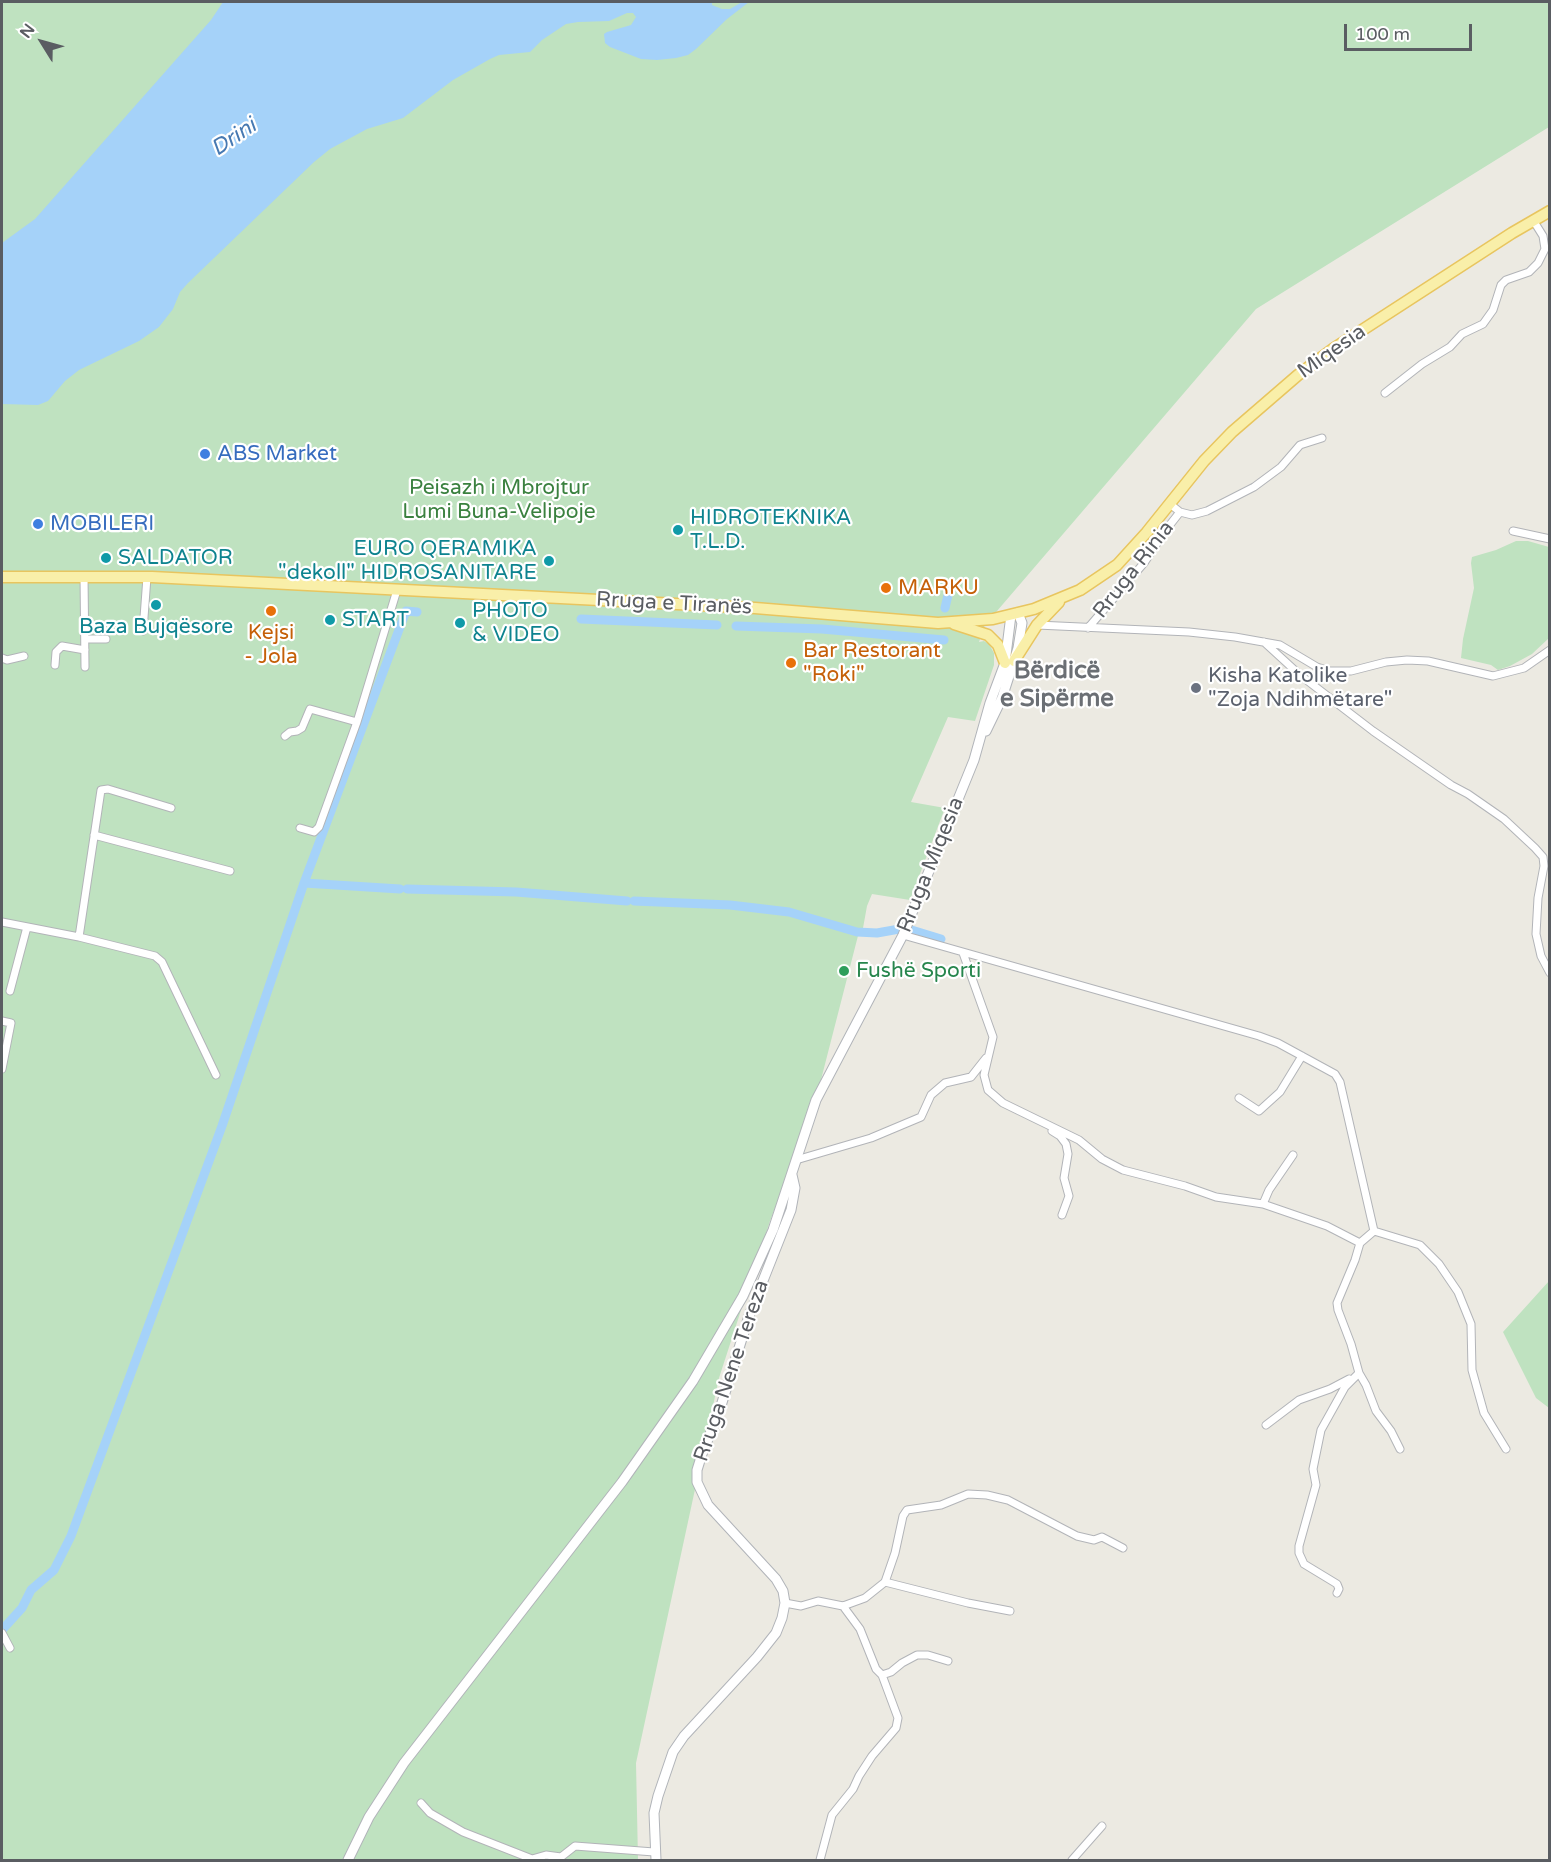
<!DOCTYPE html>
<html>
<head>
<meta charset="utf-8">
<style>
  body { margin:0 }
  #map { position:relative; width:1551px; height:1862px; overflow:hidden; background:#eceae2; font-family:"Varela Round",sans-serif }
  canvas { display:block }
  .frame { position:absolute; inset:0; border:3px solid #5a5d62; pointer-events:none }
  .north { position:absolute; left:12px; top:12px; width:60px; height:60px; -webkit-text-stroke:4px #fff; paint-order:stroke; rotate:307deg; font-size:16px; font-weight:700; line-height:24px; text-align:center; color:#5a5d62 }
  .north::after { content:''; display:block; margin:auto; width:21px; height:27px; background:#5a5d62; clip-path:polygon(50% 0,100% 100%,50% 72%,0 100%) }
  .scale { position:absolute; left:1344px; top:24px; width:128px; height:27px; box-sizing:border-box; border:3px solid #5a5d62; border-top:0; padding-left:8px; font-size:18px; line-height:21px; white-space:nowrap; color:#5a5d62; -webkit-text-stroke:4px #fff; paint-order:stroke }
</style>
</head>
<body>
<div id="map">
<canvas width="1551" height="1862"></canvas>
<div class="frame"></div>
<div class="north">N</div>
<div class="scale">100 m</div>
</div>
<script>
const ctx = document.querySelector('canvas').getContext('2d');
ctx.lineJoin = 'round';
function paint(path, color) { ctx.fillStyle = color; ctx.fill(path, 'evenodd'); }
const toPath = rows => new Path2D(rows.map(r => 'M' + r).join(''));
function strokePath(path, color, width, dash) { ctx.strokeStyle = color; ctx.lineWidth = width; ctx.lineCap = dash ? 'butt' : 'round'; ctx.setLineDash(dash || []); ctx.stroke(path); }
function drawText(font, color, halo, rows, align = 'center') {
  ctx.font = font + ' "Varela Round",sans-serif'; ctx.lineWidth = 4.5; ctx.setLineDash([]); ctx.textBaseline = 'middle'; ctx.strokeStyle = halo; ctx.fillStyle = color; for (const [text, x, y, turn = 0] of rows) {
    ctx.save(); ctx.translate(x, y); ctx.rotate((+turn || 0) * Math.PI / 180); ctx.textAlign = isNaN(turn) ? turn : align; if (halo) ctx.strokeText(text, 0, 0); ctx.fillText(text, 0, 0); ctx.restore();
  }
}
paint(toPath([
  [2,2,1549,2,1549,127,1256,309,985,625,979,642,984,641,989,644,994,653,994,665,975,721,948,717,911,802,945,808,910,900,872,894,867,906,863,928,860,928,815,1103,770,1221,719,1378,636,1763,638,1860,2,1860],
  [1516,541,1528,541,1549,547,1549,638,1532,654,1510,666,1498,670,1491,665,1461,658,1463,639,1474,588,1471,563,1472,557,1496,550],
  [1549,1281,1549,1408,1536,1398,1503,1332]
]), '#bfe2c0');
paint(toPath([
  [223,2,712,2,712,5,722,9,730,9,742,2,749,2,727,19,696,49,688,55,676,58,657,60,641,59,610,47,605,43,604,34,607,32,631,25,636,17,633,13,627,13,609,21,578,22,566,24,542,40,530,52,499,55,490,59,453,80,403,118,367,129,330,149,314,162,188,283,180,292,173,309,159,327,139,341,79,370,65,381,48,401,38,405,2,404,2,243,35,219,211,20]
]), '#a5d2f9');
strokePath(toPath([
  [945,608,948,595],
  [581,619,717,625],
  [736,626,822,629,944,640],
  [304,883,400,889],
  [407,889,516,892,627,901],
  [634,901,730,905,789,912,857,932,877,933,905,928,941,939],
  [2,1630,22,1608,31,1590,54,1570,71,1536,222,1126,304,883,406,611,417,612]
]), '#a5d2f9', 9);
const street = toPath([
  [1385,393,1422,364,1450,347,1462,334,1483,324,1493,310,1501,285,1506,280,1529,272,1538,263,1545,249,1543,236,1533,220],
  [1170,504,1180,512,1192,515,1207,511,1254,487,1281,467,1300,445,1322,438],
  [1513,531,1550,539],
  [84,576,85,667],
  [1037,625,1189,632,1235,637,1280,645,1317,667,1329,671,1351,671,1386,662,1407,660,1428,661,1493,676,1524,668,1550,650],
  [1088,628,1144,563,1165,531,1180,512],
  [143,631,147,577],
  [85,639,106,639],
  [1264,642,1300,675,1373,731,1451,785,1468,794,1504,819,1535,848,1543,857,1544,866,1538,898,1536,934,1541,956,1550,973],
  [2,658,7,660,24,656],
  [55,665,56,652,62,646,85,650],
  [285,736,290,732,297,731,302,728,310,709,357,722],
  [300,828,314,832,319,827,357,722,397,590],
  [94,835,230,871],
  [2,922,79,937,155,956,162,962,216,1075],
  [903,935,1259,1036,1278,1043,1335,1074,1340,1082,1374,1231,1360,1243,1355,1260,1337,1303,1338,1310,1351,1344,1359,1373,1366,1385,1376,1411,1391,1431,1400,1449],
  [79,937,101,790,108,789,171,808],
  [963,953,993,1037,984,1075,988,1090,1003,1103,1079,1140,1102,1159,1123,1170,1185,1186,1216,1197,1263,1204,1327,1226,1360,1243],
  [10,991,27,927],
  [2,1021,11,1023,2,1069],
  [1239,1098,1259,1111,1280,1092,1302,1056],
  [1052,1131,1060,1136,1066,1144,1068,1154,1064,1178,1069,1196,1062,1215],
  [796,1160,871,1138,921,1117,931,1095,945,1083,971,1077,986,1058],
  [1263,1204,1269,1190,1293,1155],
  [1374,1231,1420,1245,1439,1264,1458,1292,1471,1324,1472,1370,1484,1413,1506,1449],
  [1266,1425,1299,1400,1330,1389,1349,1379],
  [885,1582,968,1603,1010,1611],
  [1337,1593,1339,1589,1337,1584,1304,1564,1299,1553,1299,1546,1316,1485,1313,1469,1321,1430,1345,1387,1359,1373],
  [785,1603,801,1606,818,1601,843,1606,865,1598,885,1582,895,1553,903,1516,907,1510,941,1505,968,1494,987,1495,1008,1500,1077,1536,1094,1540,1102,1537,1123,1548],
  [843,1606,860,1629,876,1669,882,1675,891,1672,902,1663,917,1655,928,1655,948,1661],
  [2,1633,10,1648],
  [421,1803,430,1813,463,1832,532,1859,546,1855,561,1857,575,1846,654,1852],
  [820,1860,832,1815,853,1789,859,1776,872,1756,896,1728,898,1718,882,1675],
  [1072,1860,1102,1826]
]);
const secondary = toPath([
  [986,731,1002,698,1018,648,1022,623,1018,613],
  [348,1860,369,1817,404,1763,622,1482,693,1381,743,1296,773,1230,816,1100,903,935,974,760,990,703,1005,663,1011,615],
  [656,1860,654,1813,658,1796,673,1752,684,1736,757,1657,776,1633,782,1618,785,1603,783,1591,776,1579,708,1505,697,1482,697,1470,702,1454,720,1409,749,1316,791,1210,795,1188,792,1175]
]);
const primary = toPath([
  [2,577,152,577,755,608,938,623,993,619,1034,609,1080,590,1117,565,1147,532,1204,461,1232,432,1298,375,1333,349,1512,233,1550,211],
  [954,624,988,635,998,645,1005,663],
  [1014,661,1037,625,1059,602]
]);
strokePath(street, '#b2b4b8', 9);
strokePath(secondary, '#b1b4b9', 11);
strokePath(primary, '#e8c55f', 13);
strokePath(street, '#fff', 7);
strokePath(secondary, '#fff', 9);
strokePath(primary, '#f9efa9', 10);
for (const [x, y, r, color] of [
  [205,454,6,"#3f7fe0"],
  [38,524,6,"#3f7fe0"],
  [678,530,6,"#0f9aa8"],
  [106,558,6,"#0f9aa8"],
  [549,561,6,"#0f9aa8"],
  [886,588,6,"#e8710a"],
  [156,605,6,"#0f9aa8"],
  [271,611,6,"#e8710a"],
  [330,620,6,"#0f9aa8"],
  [460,623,6,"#0f9aa8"],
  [791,663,6,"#e8710a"],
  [1196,688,6,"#6b7280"],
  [844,971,6,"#2e9e5b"]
]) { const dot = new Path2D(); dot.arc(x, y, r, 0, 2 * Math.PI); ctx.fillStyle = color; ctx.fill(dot); strokePath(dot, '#fff', 2); }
drawText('21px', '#5a5d62', '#fff', [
  ["Miqesia",1332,352,-35],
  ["Rruga Rinia",1134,570,-52],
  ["Rruga e Tiranës",674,604,3],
  ["Rruga Miqesia",931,865,-68],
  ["Rruga Nene Tereza",732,1371,-71]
]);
drawText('21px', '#366cbe', '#fff', [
  ["ABS Market",217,454],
  ["MOBILERI",50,524]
], 'left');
drawText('21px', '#3a813f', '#fff', [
  ["Peisazh i Mbrojtur",499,488],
  ["Lumi Buna-Velipoje",499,512]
]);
drawText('21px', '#0d838f', '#fff', [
  ["HIDROTEKNIKA",690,518],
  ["T.L.D.",690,542],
  ["EURO QERAMIKA",537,549,"right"],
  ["\"dekoll\" HIDROSANITARE",537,573,"right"],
  ["SALDATOR",118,558],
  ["PHOTO",472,611],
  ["& VIDEO",472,635],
  ["START",342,620],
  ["Baza Bujqësore",156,627,"center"]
], 'left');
drawText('21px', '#c56008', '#fff', [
  ["MARKU",898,588],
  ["Kejsi",271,633,"center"],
  ["- Jola",271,657,"center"],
  ["Bar Restorant",803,651],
  ["\"Roki\"",803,675]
], 'left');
drawText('21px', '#5b616d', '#fff', [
  ["Kisha Katolike",1208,676],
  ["\"Zoja Ndihmëtare\"",1208,700]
], 'left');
drawText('21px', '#27864d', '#fff', [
  ["Fushë Sporti",856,971]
], 'left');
drawText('italic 22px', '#4679b2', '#fff', [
  ["Drini",234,138,-34]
]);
drawText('bold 24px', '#6b6f74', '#fff', [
  ["Bërdicë",1057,672],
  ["e Sipërme",1057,700]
]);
</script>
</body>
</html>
